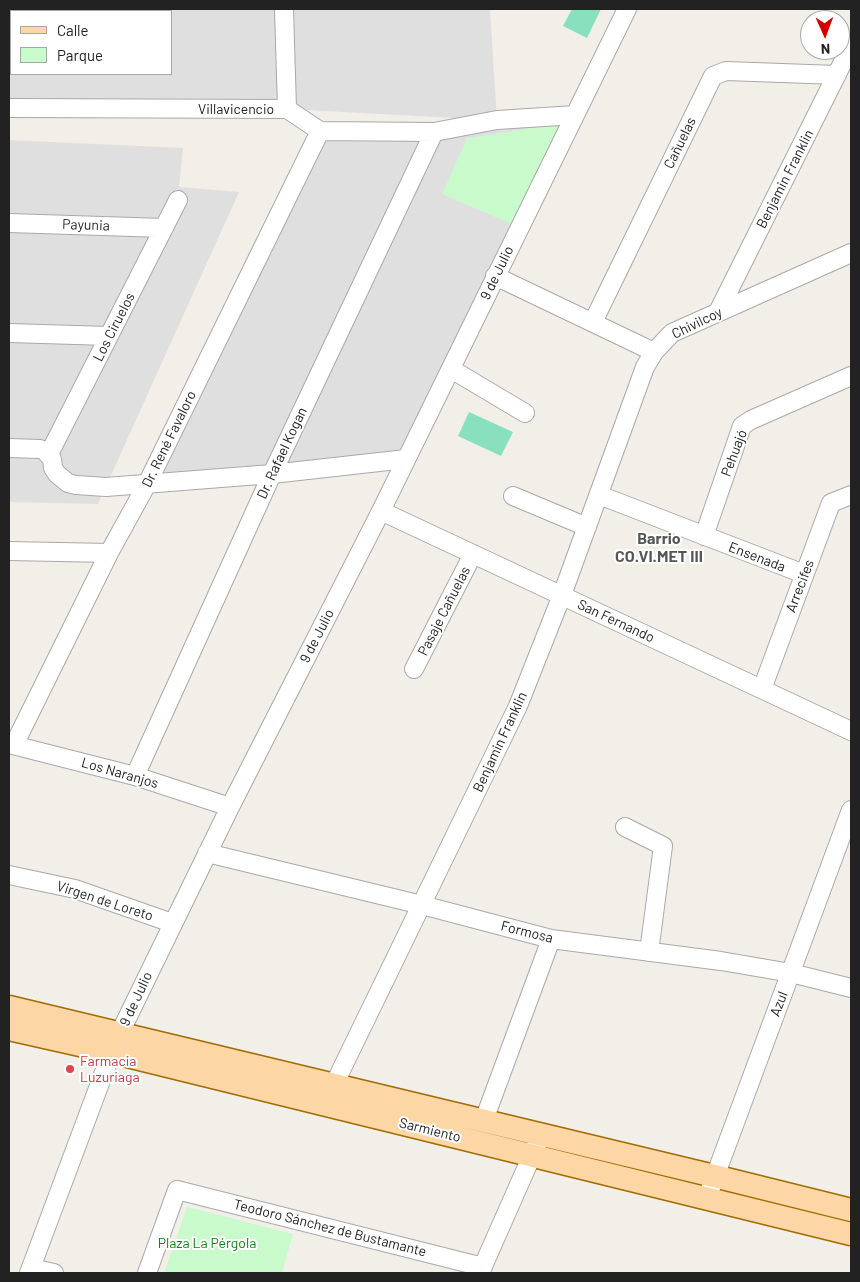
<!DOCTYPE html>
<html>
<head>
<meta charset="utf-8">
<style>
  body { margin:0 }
  #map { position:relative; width:860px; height:1282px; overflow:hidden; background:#f2efe9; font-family:Barlow,sans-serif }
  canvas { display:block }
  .frame { position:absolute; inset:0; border:10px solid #222; pointer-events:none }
  .legend { position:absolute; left:10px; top:10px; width:162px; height:65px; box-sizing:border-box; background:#fff; border:1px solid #a7a7a7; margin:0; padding:6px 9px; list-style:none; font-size:15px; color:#222 }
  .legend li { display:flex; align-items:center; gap:10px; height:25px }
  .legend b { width:25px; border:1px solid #a7a7a7 }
  .north { position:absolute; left:800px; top:10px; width:50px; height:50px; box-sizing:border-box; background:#fff; border:1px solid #a7a7a7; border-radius:50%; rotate:178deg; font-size:14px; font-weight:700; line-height:20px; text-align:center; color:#222 }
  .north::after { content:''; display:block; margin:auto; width:18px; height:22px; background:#d40000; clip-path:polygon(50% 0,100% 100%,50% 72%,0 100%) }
</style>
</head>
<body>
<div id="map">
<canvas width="860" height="1282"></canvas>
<div class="frame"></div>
<ul class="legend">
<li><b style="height:6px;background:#fcd6a4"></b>Calle</li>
<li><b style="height:14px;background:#c8facc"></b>Parque</li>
</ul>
<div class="north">N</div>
</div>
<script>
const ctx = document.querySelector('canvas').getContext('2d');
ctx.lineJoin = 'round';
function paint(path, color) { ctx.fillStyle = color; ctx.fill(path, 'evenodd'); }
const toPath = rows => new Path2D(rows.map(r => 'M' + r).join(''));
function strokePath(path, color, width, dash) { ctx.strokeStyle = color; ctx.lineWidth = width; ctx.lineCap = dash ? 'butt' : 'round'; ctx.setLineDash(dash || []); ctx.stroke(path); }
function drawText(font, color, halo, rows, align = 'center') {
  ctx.font = font + ' Barlow,sans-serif'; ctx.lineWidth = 4; ctx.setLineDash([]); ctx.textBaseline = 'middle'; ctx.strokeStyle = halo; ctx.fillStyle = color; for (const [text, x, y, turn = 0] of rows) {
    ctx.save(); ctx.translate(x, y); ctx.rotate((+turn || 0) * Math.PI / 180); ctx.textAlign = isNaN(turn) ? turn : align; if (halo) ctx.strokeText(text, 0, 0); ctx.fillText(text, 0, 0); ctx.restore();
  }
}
paint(toPath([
  [9,9,490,9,497,120,575,115,406,459,147,484,320,131,491,120,287,109,9,105],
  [11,11,171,11,171,74,11,74],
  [9,140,183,148,179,187,239,192,98,504,9,502]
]), '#e0dfdf');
paint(toPath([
  [566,123,516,226,442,194,467,138],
  [187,1207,293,1234,282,1273,164,1273]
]), '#c8facc');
paint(toPath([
  [572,9,601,9,587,38,563,26],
  [469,412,513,432,501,456,458,436]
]), '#88e0be');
const minor = toPath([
  [284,9,287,109],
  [9,108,287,109,320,131,434,132,497,120,575,115],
  [9,223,164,228],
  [495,276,654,352,672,333,851,253],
  [718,312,851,46],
  [593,322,713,76,726,71,837,75],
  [9,333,109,336],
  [451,369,525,413],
  [9,448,40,449,45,451,52,459,53,468,57,474,68,483,76,485,106,487,272,474,406,459],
  [49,454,178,200],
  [599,495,804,574],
  [513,496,587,527],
  [381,511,851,731],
  [704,536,742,426,751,420,851,376],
  [9,551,109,553],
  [414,669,473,554],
  [762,689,831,503,851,495],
  [9,744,135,776,230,807],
  [14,745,109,553,147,484,320,131],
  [135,776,272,474,434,132],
  [625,827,663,846,649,952],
  [207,853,422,905,551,939,721,961,791,973,851,988],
  [9,875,75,889,172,923],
  [329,1095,518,706,562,595,645,367,654,352],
  [484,1120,551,939],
  [707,1198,851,810],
  [31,1268,54,1273],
  [29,1273,115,1043,230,807,381,511,627,9],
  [147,1273,177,1190,483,1267],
  [480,1273,537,1144]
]);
const major = toPath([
  [9,1007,714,1176,851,1210],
  [9,1029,111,1052,851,1234]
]);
strokePath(minor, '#a9a9a9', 20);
strokePath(major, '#a06b00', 25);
strokePath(minor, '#fff', 18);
strokePath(major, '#fcd6a4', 22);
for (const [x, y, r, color] of [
  [70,1069,5,"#e0444e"]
]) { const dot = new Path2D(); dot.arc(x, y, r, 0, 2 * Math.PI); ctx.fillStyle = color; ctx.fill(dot); strokePath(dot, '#fff', 2); }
drawText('14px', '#222', '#fff', [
  ["Villavicencio",236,109],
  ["Cañuelas",680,143,-64],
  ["Benjamin Franklin",785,179,-63],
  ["Payunia",86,225,2],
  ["9 de Julio",497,273,-64],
  ["Chivilcoy",697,323,-26],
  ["Los Ciruelos",114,327,-63],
  ["Dr. René Favaloro",169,439,-64],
  ["Dr. Rafael Kogan",282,453,-65],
  ["Pehuajó",734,453,-69],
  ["Ensenada",757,557,21],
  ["Arrecifes",800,586,-69],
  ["Pasaje Cañuelas",444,611,-63],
  ["San Fernando",616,621,25],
  ["9 de Julio",317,636,-63],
  ["Benjamin Franklin",500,742,-65],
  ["Los Naranjos",120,773,16],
  ["Virgen de Loreto",105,901,18],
  ["Formosa",527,932,14],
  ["9 de Julio",136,999,-65],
  ["Azul",779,1004,-69],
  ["Sarmiento",430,1130,14],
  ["Teodoro Sánchez de Bustamante",330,1228,14]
]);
drawText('14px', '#be3a42', '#fff', [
  ["Farmacia",80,1061],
  ["Luzuriaga",80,1077]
], 'left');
drawText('14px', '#0c8416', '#fff', [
  ["Plaza La Pérgola",207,1243]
]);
drawText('bold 16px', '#555', '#fff', [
  ["Barrio",659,539],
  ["CO.VI.MET III",659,557]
]);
</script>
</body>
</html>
